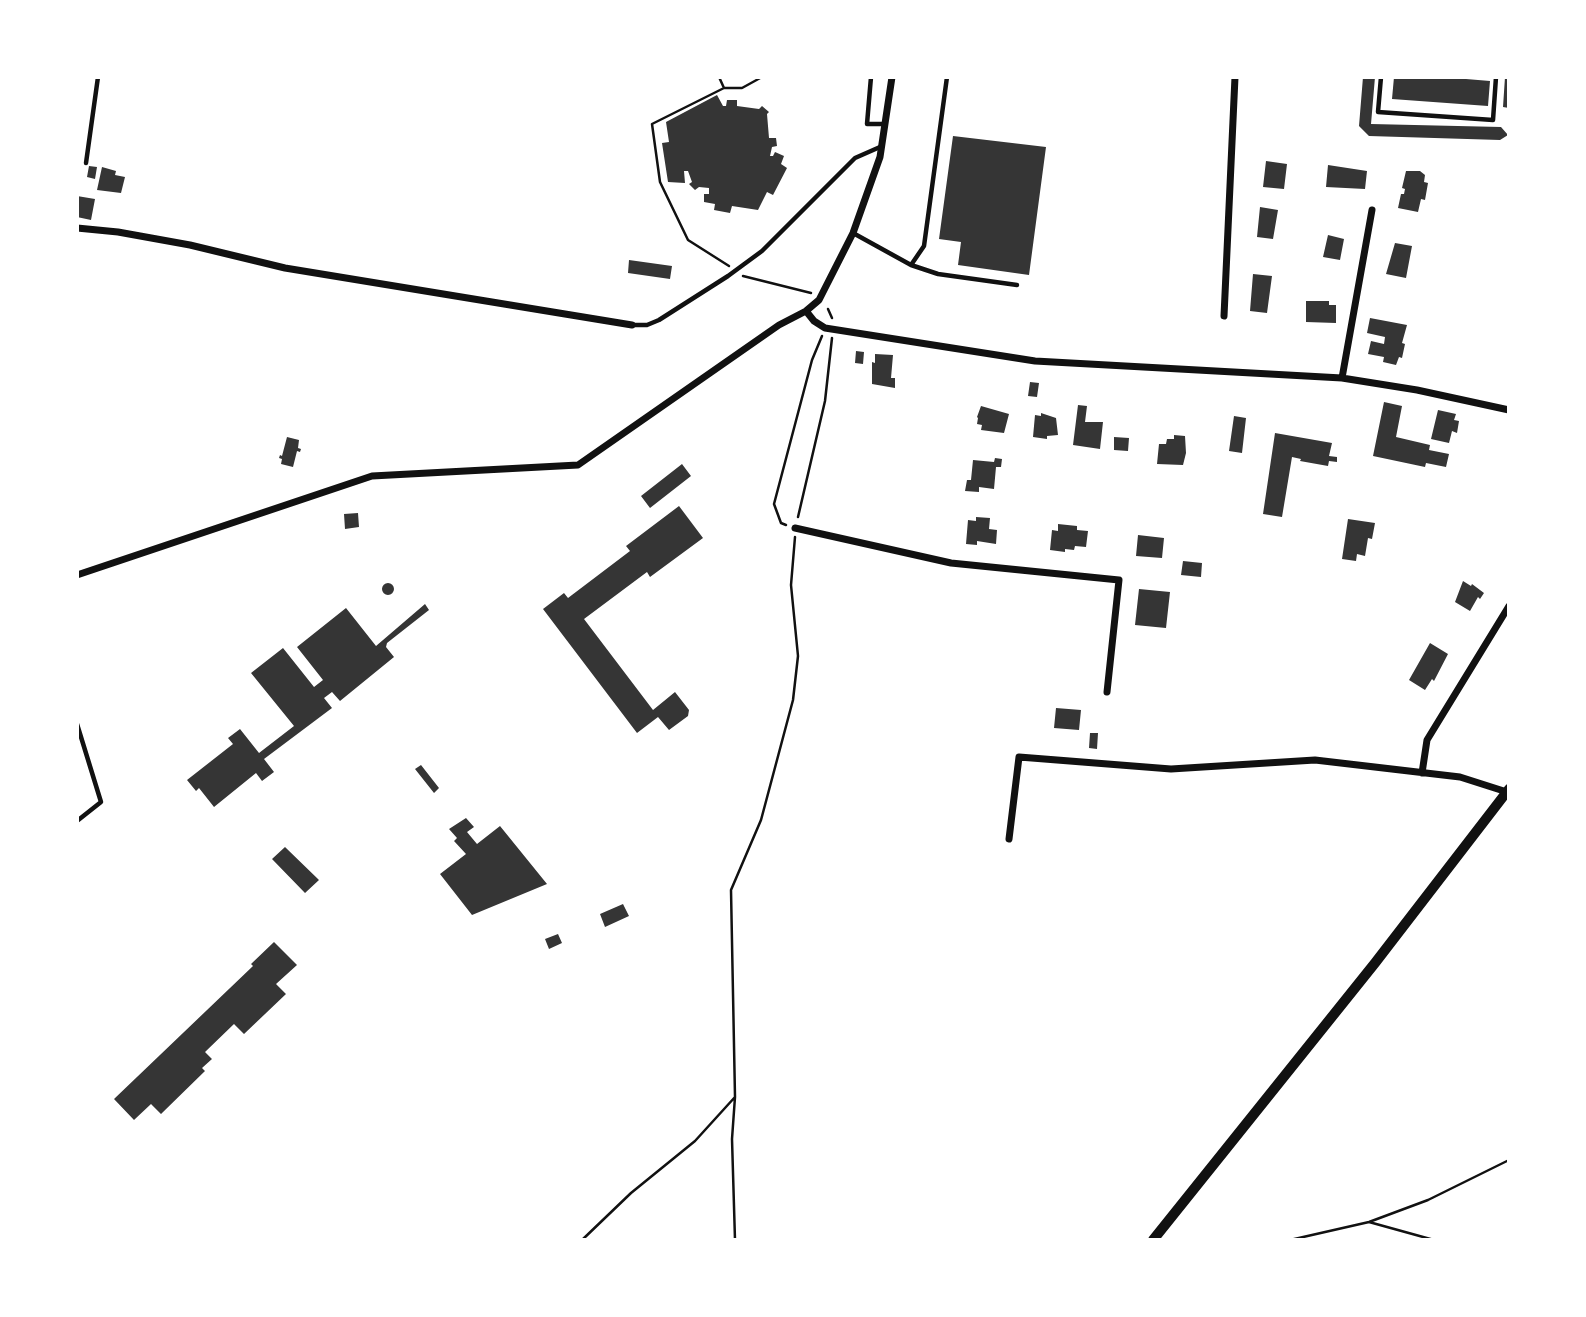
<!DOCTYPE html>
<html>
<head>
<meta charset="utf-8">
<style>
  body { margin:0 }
  #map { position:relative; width:1586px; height:1317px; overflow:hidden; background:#fff; font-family:"Space Grotesk",sans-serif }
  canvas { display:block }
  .frame { position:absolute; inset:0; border:79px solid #fff; pointer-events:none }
</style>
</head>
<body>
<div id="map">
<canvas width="1586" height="1317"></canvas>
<div class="frame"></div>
</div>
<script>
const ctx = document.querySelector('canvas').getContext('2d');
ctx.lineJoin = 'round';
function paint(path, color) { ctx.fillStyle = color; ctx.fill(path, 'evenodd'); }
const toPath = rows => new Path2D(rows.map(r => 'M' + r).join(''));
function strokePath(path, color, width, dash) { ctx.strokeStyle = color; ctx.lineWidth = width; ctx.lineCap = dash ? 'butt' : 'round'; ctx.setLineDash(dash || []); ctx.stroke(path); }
paint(toPath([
  [1363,77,1375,77,1371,124,1501,127,1508,135,1500,140,1369,136,1359,126],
  [1394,77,1442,77,1490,81,1488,106,1392,99],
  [1505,77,1509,77,1509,108,1503,107],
  [717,95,723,106,726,106,727,100,737,100,737,106,759,109,762,106,769,112,767,114,769,138,776,138,777,146,772,147,770,156,773,156,775,152,784,156,781,164,787,168,773,195,767,192,758,210,732,206,730,213,714,210,715,204,704,202,704,194,709,194,709,188,699,187,695,190,689,184,692,182,688,171,684,171,685,183,668,182,662,143,669,142,666,122],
  [953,136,1046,147,1029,275,958,265,961,242,939,239],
  [1266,161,1287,164,1284,189,1263,187],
  [1328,165,1367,171,1365,189,1326,187],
  [89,166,97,167,95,179,87,177],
  [102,167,116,171,115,175,125,177,121,193,97,190],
  [1406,171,1420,171,1425,175,1424,182,1428,183,1425,200,1421,199,1418,212,1398,208,1401,194,1404,194,1405,189,1402,188],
  [77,196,95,199,91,220,77,217],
  [1260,207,1278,210,1273,239,1257,237],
  [1328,235,1344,239,1340,260,1323,257],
  [1395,243,1412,246,1406,278,1386,274],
  [629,260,672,266,670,279,628,273],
  [1253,274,1272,276,1267,313,1250,311],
  [1306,301,1329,301,1329,305,1336,305,1336,323,1306,322],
  [1370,318,1407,325,1402,343,1405,344,1402,358,1399,357,1396,365,1383,362,1384,357,1368,354,1371,341,1384,344,1385,337,1367,333],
  [856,351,864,352,863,364,855,363],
  [875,354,893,355,891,378,895,378,895,388,872,384,872,362,875,363],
  [1030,382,1039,383,1037,397,1028,396],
  [1384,402,1402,406,1396,437,1430,445,1429,450,1449,454,1446,467,1426,463,1425,467,1373,456],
  [1078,405,1087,406,1085,422,1103,422,1100,449,1073,445],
  [981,406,1009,414,1004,433,981,430,982,425,977,424,978,418,977,417],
  [1438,410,1456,414,1454,420,1459,421,1457,433,1452,431,1449,443,1431,439],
  [1041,413,1056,418,1058,435,1047,436,1047,439,1033,437,1035,415,1041,416],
  [1234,416,1246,418,1242,453,1229,451],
  [1275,433,1332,443,1329,456,1337,457,1337,462,1329,461,1328,466,1300,461,1301,459,1292,457,1282,517,1263,514],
  [1174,435,1185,436,1186,453,1183,465,1157,464,1159,444,1166,444,1167,439,1174,439],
  [287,437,299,440,298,448,301,449,300,452,297,451,293,467,281,464,282,459,279,458,280,455,282,456],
  [1114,437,1129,438,1128,451,1114,450],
  [995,458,1002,459,1001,467,996,467,994,489,979,487,979,492,965,491,967,480,971,480,973,460,994,462],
  [682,464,691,476,650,508,641,496],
  [679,506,703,538,650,577,647,572,584,619,653,710,675,692,689,710,688,716,669,730,658,717,637,733,543,609,564,593,568,598,630,551,626,546],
  [358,513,359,527,345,529,344,514],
  [976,517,990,518,989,529,997,530,996,544,977,541,977,545,966,544,968,520,976,521],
  [1348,519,1375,523,1372,539,1368,538,1365,556,1357,554,1356,561,1342,559],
  [1058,524,1077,526,1077,530,1088,531,1086,547,1075,546,1074,550,1065,549,1065,552,1050,550,1052,530,1058,531],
  [1138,535,1164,538,1162,558,1136,556],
  [1183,561,1202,563,1201,577,1181,575],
  [1463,581,1471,586,1472,584,1484,593,1480,599,1478,597,1470,611,1455,602],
  '382 589a6 6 0 1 1 12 0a6 6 0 1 1-12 0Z',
  [1139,589,1170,592,1166,628,1135,625],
  [425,604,429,610,387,643,386,647,394,657,340,701,332,692,324,698,332,708,264,759,274,772,262,781,256,773,214,807,199,788,196,791,187,780,233,744,228,738,240,729,259,753,294,726,251,673,283,648,314,687,323,680,297,647,346,608,376,646],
  [1430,643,1448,654,1434,681,1432,679,1425,690,1409,680],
  [1056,708,1081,710,1079,730,1054,728],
  [1090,733,1098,733,1097,749,1089,748],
  [421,765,439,788,434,793,415,769],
  [466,818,474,827,467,832,477,844,500,826,547,884,472,915,440,874,466,854,454,841,457,838,449,829],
  [285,847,319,880,305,893,272,859],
  [623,904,629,916,605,927,600,914],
  [558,934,562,943,549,949,545,939],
  [274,942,297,965,276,984,286,994,244,1034,234,1024,205,1052,212,1059,202,1068,205,1071,161,1114,151,1104,134,1120,114,1099,253,966,251,964]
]), '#353535');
strokePath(toPath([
  [719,77,724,88],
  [729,266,688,240,660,182,652,124,724,88,742,88,762,77],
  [743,276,811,293],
  [828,309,832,318],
  [798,517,825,401,832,338],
  [786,525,781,523,774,504,812,360,822,336],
  [1369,1222,1434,1240],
  [582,1240,631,1193,695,1141,735,1097],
  [735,1240,732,1139,735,1097,731,890,761,820,793,700,798,656,791,585,795,537],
  [1290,1240,1369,1222,1428,1200,1509,1160]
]), '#111', 2.5);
strokePath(toPath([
  [871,77,867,124,885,124],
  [1381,77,1378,112,1493,120,1496,77],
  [86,163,98,77],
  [853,233,911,265,938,274,1017,285],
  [911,265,924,246,947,77],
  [632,325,647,325,659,320,728,276,762,251,855,158,880,147],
  [77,724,101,802,77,821]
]), '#111', 4.5);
strokePath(toPath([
  [77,228,118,232,190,245,285,268,632,325],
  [806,311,814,321,825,328,1035,361,1342,378,1417,390,1509,410],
  [1224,316,1235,77],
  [1342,378,1372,210],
  [795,528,951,563,1119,580,1107,692],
  [77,575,372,476,578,465,779,325,806,311,819,300,853,233,880,157,892,77],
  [1422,773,1427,740,1509,606],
  [1009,839,1019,757,1171,769,1315,760,1460,777,1507,792]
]), '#111', 7);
strokePath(toPath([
  [1153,1240,1375,963,1509,789]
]), '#111', 10);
</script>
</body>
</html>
